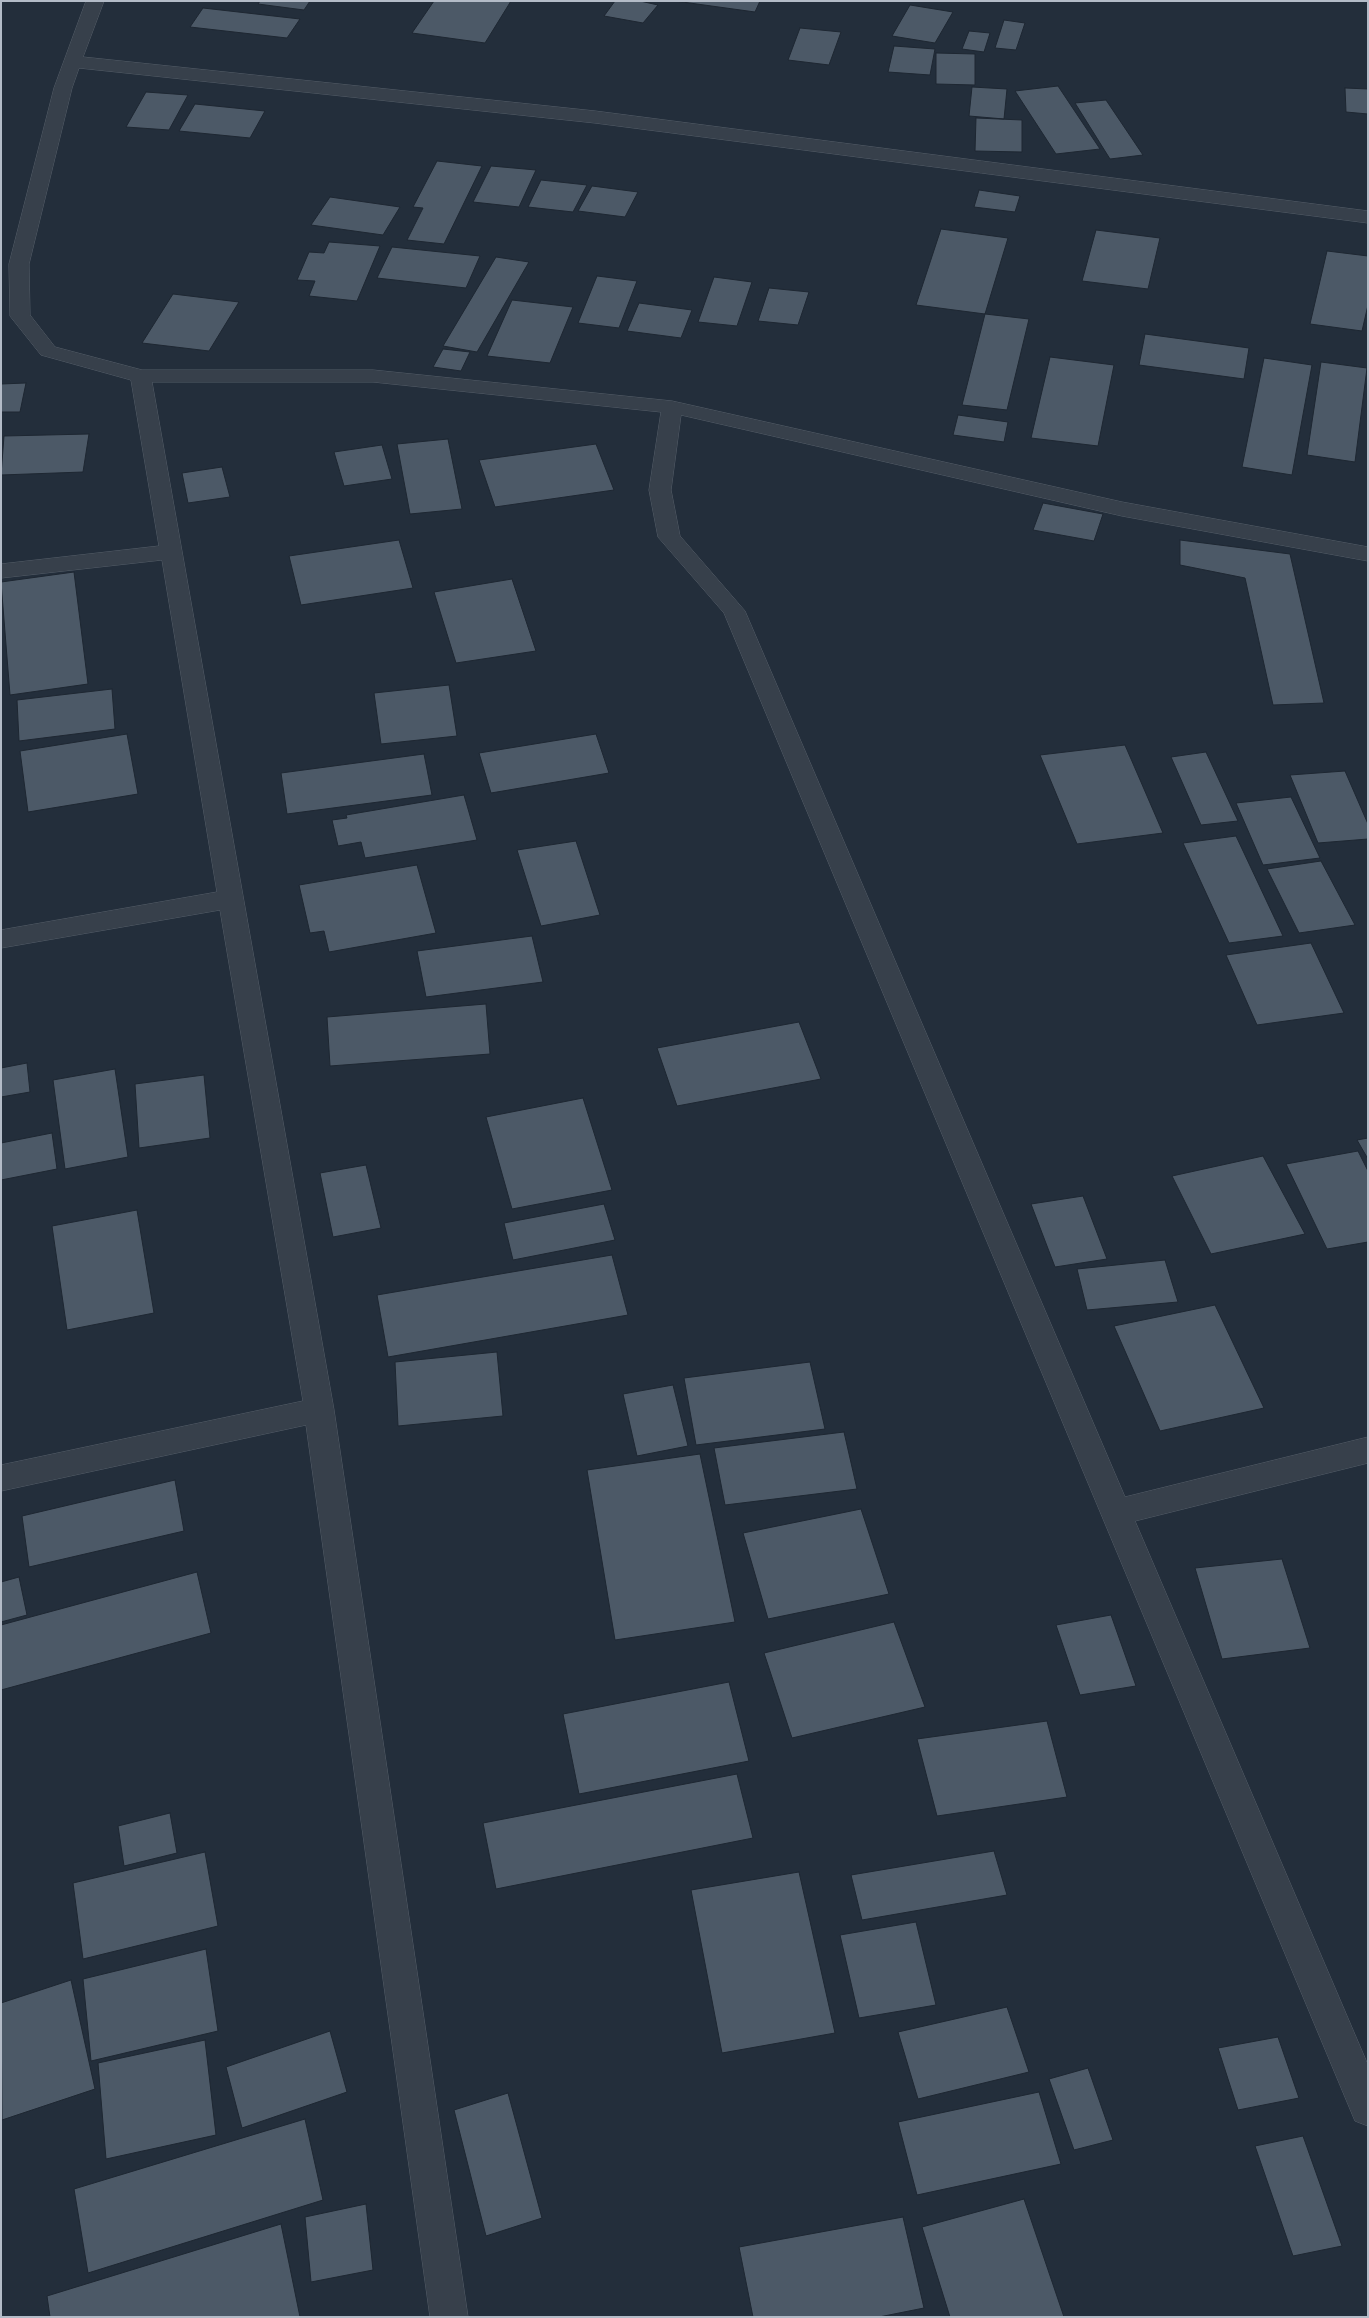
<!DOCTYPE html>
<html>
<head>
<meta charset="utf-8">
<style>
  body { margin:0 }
  #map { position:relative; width:1369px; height:2318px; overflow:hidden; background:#232e3b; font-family:Helvetica,sans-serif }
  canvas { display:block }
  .frame { position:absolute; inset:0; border:2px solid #b3bbc7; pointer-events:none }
</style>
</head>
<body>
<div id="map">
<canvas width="1369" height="2318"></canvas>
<div class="frame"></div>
</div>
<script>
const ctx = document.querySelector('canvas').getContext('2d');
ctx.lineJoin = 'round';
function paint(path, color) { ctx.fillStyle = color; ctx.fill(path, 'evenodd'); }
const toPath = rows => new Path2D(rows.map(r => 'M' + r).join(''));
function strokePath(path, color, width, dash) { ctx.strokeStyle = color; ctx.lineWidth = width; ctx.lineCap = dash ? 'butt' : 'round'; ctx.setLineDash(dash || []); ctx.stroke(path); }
const building = toPath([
  [260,1,310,1,304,10,258,4,260,1],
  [434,1,511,1,485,43,412,33,434,1],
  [615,1,640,1,658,5,643,23,604,16,615,1],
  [675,1,760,1,755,12,675,1],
  [910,5,953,12,935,43,892,36,910,5],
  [203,8,300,19,287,38,190,27,203,8],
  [1004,20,1025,23,1016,50,995,48,1004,20],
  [800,28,841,32,829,65,788,60,800,28],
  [969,31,990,33,984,52,962,49,969,31],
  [894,46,935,49,930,75,888,72,894,46],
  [936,53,975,54,975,85,936,84,936,53],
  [1058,86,1100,149,1056,154,1015,91,1058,86],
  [972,87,1007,89,1004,119,969,116,972,87],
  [1345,88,1368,89,1368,114,1346,112,1345,88],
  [146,92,188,95,169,130,126,127,146,92],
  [1106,100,1143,155,1110,159,1075,103,1106,100],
  [195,104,265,111,250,138,179,131,195,104],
  [976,118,1022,120,1022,152,975,151,976,118],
  [437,161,482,166,444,244,407,240,423,208,413,207,437,161],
  [491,166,536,170,519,207,473,202,491,166],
  [541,180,587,185,573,212,528,207,541,180],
  [592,186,638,192,625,217,578,211,592,186],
  [979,190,1020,196,1015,212,974,207,979,190],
  [330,197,400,207,383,235,311,225,330,197],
  [941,229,1008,238,985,314,916,305,941,229],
  [1096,230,1160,238,1148,289,1082,281,1096,230],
  [329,242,380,246,357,301,309,296,315,281,297,280,309,252,324,253,329,242],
  [392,247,480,256,466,288,377,278,392,247],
  [1327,251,1368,256,1368,305,1362,331,1310,324,1327,251],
  [496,257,529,262,477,352,443,346,496,257],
  [597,276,637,281,619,328,578,323,597,276],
  [714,277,752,282,737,326,698,322,714,277],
  [769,288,809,292,798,325,758,321,769,288],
  [173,294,239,302,209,351,142,343,173,294],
  [512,300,573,307,550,363,487,356,512,300],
  [639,303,692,310,681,338,627,331,639,303],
  [985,314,1029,319,1007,410,962,405,985,314],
  [1145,334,1249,348,1244,379,1139,365,1145,334],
  [443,349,470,352,461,371,433,367,443,349],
  [1050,357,1114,365,1098,446,1031,438,1050,357],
  [1264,358,1312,365,1292,475,1242,467,1264,358],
  [1321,362,1367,368,1355,462,1307,455,1321,362],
  [26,383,20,412,1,412,1,384,26,383],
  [958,415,1008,422,1004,442,953,435,958,415],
  [89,434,83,472,1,475,4,436,89,434],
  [448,439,462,509,410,514,397,444,448,439],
  [596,444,614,490,495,507,479,460,596,444],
  [382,445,392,479,344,486,334,452,382,445],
  [222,467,230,497,188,503,182,473,222,467],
  [1043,503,1103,514,1094,541,1033,530,1043,503],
  [399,540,413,588,301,605,289,556,399,540],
  [1180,540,1290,554,1324,703,1273,705,1245,578,1180,565,1180,540],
  [74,572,88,684,10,695,1,582,74,572],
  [512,579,536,651,456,663,434,592,512,579],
  [449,685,457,736,381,744,374,693,449,685],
  [112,689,115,729,19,741,17,700,112,689],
  [127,734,138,794,28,812,20,751,127,734],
  [596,734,609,773,491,793,479,753,596,734],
  [1125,745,1163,833,1077,844,1040,755,1125,745],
  [1206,752,1238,821,1201,825,1171,757,1206,752],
  [424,754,432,795,287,814,281,773,424,754],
  [1345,771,1368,824,1368,839,1318,843,1290,775,1345,771],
  [464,795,477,840,365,858,361,842,338,846,332,820,347,818,346,815,464,795],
  [1291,797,1320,858,1263,865,1236,803,1291,797],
  [1236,836,1283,936,1229,943,1183,843,1236,836],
  [576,841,600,915,541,926,517,850,576,841],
  [1321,861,1355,925,1299,933,1267,869,1321,861],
  [417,865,436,933,329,952,324,931,310,933,299,885,417,865],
  [532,936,543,982,426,997,417,951,532,936],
  [1311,943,1344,1013,1257,1025,1226,955,1311,943],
  [486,1004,490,1054,330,1066,327,1017,486,1004],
  [799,1022,821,1079,677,1106,657,1048,799,1022],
  [27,1063,30,1092,1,1097,1,1068,27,1063],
  [115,1069,128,1157,65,1169,53,1080,115,1069],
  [204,1075,210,1138,139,1148,135,1084,204,1075],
  [583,1098,612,1190,512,1209,486,1117,583,1098],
  [52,1133,57,1169,1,1180,1,1143,52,1133],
  [1368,1138,1368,1159,1357,1140,1368,1138],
  [1358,1151,1368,1171,1368,1242,1327,1249,1286,1164,1358,1151],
  [1263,1156,1305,1234,1211,1254,1172,1176,1263,1156],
  [366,1165,381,1228,333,1237,320,1173,366,1165],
  [1083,1196,1107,1259,1055,1267,1031,1204,1083,1196],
  [604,1204,615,1240,513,1260,504,1223,604,1204],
  [137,1210,154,1313,67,1330,52,1226,137,1210],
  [612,1255,628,1315,388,1357,377,1295,612,1255],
  [1165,1260,1178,1302,1087,1310,1077,1269,1165,1260],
  [1215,1305,1264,1408,1160,1431,1114,1326,1215,1305],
  [497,1352,503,1416,398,1426,395,1362,497,1352],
  [810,1362,825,1429,696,1445,684,1378,810,1362],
  [673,1385,688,1446,637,1456,623,1394,673,1385],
  [844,1432,857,1489,725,1505,714,1448,844,1432],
  [700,1454,735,1622,615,1640,587,1470,700,1454],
  [175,1480,184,1531,29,1567,22,1516,175,1480],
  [861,1509,889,1594,768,1619,743,1533,861,1509],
  [1282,1559,1310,1648,1222,1659,1195,1568,1282,1559],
  [197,1572,211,1633,1,1690,1,1625,197,1572],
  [19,1577,27,1615,1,1622,1,1582,19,1577],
  [1111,1615,1136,1686,1080,1695,1056,1625,1111,1615],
  [894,1622,925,1707,792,1738,764,1653,894,1622],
  [729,1682,749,1761,579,1794,563,1714,729,1682],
  [1047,1721,1067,1797,937,1816,917,1739,1047,1721],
  [737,1774,753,1838,496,1889,483,1823,737,1774],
  [170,1813,177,1853,124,1866,118,1826,170,1813],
  [994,1851,1007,1895,862,1920,851,1875,994,1851],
  [205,1852,218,1926,83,1959,73,1883,205,1852],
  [799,1872,835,2033,722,2053,691,1890,799,1872],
  [916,1922,936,2005,859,2018,840,1935,916,1922],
  [206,1949,218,2031,91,2061,83,1979,206,1949],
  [71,1980,95,2089,2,2120,1,2003,71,1980],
  [1007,2007,1029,2072,918,2099,898,2032,1007,2007],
  [330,2031,347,2092,242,2128,226,2067,330,2031],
  [1278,2037,1299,2098,1238,2110,1218,2048,1278,2037],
  [205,2040,216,2135,106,2159,98,2063,205,2040],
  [1088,2068,1113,2140,1074,2150,1049,2079,1088,2068],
  [1039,2092,1061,2164,917,2195,898,2122,1039,2092],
  [508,2093,542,2218,486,2236,454,2110,508,2093],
  [305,2119,323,2200,88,2273,74,2189,305,2119],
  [1303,2136,1342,2246,1293,2256,1255,2146,1303,2136],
  [1024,2199,1064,2317,950,2317,922,2227,1024,2199],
  [366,2204,373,2270,311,2282,305,2217,366,2204],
  [903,2217,924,2308,879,2317,753,2317,739,2247,903,2217],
  [281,2224,300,2317,50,2317,47,2296,281,2224]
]);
paint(building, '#4c5967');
strokePath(building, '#1e2732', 1);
const street = toPath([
  [86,1,104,1,83,57,595,111,1368,211,1368,223,595,123,79,68,72,88,29,264,30,315,55,347,142,370,373,370,672,401,1122,502,1368,547,1368,561,1122,516,681,415,671,490,680,536,745,611,1125,1497,1368,1437,1368,1463,1135,1521,1368,2065,1368,2126,1355,2121,724,613,658,537,649,490,661,412,373,382,152,382,334,1410,468,2317,430,2317,306,1425,1,1491,1,1465,303,1401,220,910,1,948,1,930,217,892,162,560,1,578,1,564,159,546,131,380,41,355,10,316,9,264,54,88,86,1]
]);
strokePath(street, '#555e69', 1);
paint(street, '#37404b');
</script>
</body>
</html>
